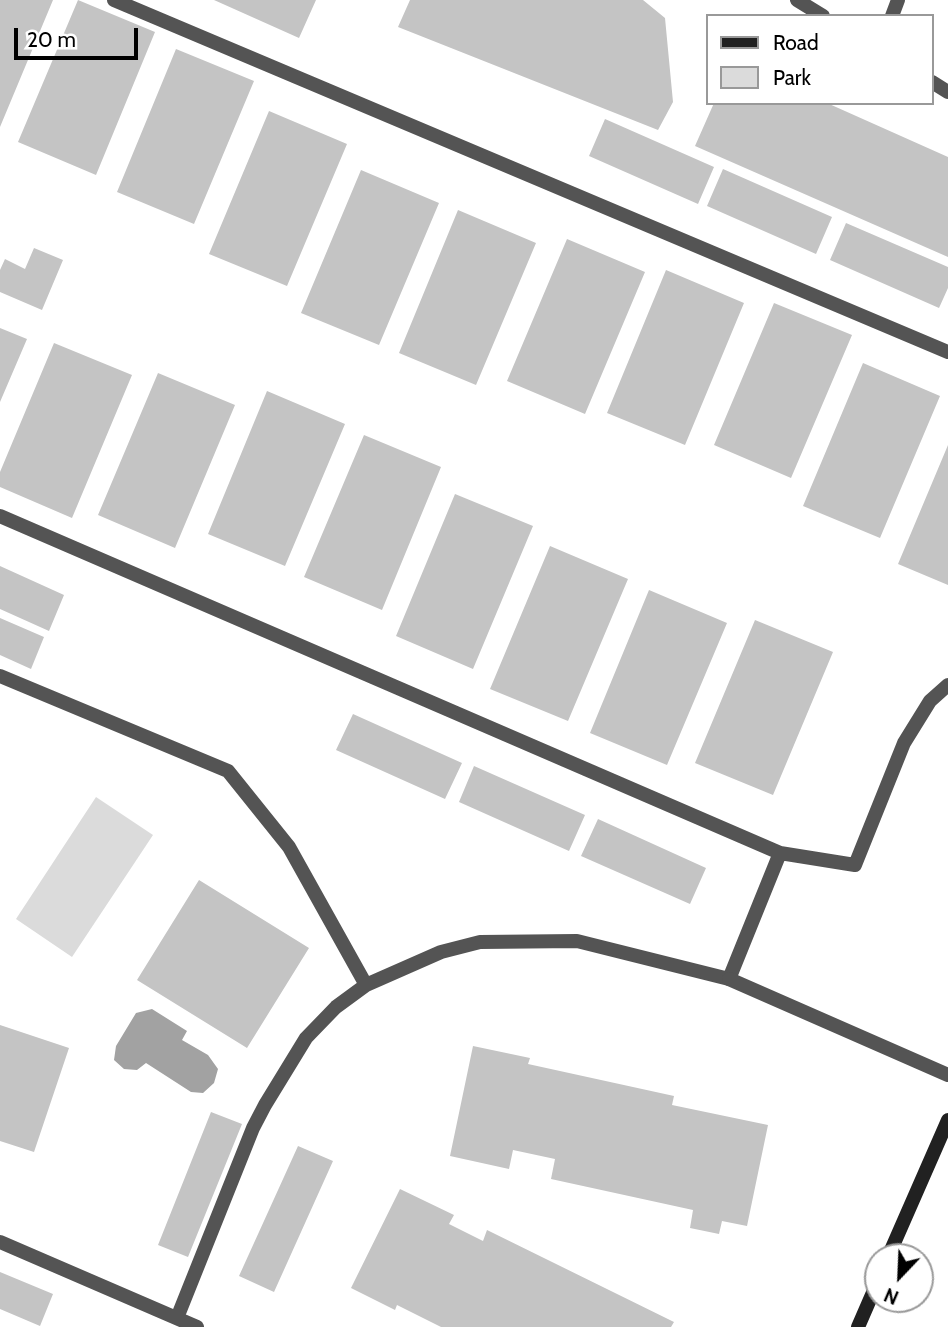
<!DOCTYPE html>
<html>
<head>
<meta charset="utf-8">
<style>
  body { margin:0 }
  #map { position:relative; width:948px; height:1327px; overflow:hidden; background:#fff; font-family:Cabin,sans-serif }
  canvas { display:block }
  .legend { position:absolute; left:706px; top:14px; width:228px; height:91px; box-sizing:border-box; background:#fff; border:2px solid #999; margin:0; padding:9px 12px; list-style:none; font-size:21px; color:#000 }
  .legend li { display:flex; align-items:center; gap:14px; height:35px }
  .legend b { width:35px; border:2px solid #999 }
  .north { position:absolute; left:864px; top:1243px; width:70px; height:70px; box-sizing:border-box; background:#fff; border:2px solid #999; border-radius:50%; rotate:203deg; font-size:19px; font-weight:700; line-height:28px; text-align:center; color:#000 }
  .north::after { content:''; display:block; margin:auto; width:24px; height:32px; background:#000; clip-path:polygon(50% 0,100% 100%,50% 72%,0 100%) }
  .scale { position:absolute; left:14px; top:28px; width:124px; height:32px; box-sizing:border-box; border:4px solid #000; border-top:0; padding-left:9px; font-size:21px; line-height:24px; white-space:nowrap; color:#000; -webkit-text-stroke:5px #fff; paint-order:stroke }
</style>
</head>
<body>
<div id="map">
<canvas width="948" height="1327"></canvas>
<ul class="legend">
<li><b style="height:9px;background:#212121"></b>Road</li>
<li><b style="height:19px;background:#dbdbdb"></b>Park</li>
</ul>
<div class="north">N</div>
<div class="scale">20 m</div>
</div>
<script>
const ctx = document.querySelector('canvas').getContext('2d');
ctx.lineJoin = 'round';
function paint(path, color) { ctx.fillStyle = color; ctx.fill(path, 'evenodd'); }
const toPath = rows => new Path2D(rows.map(r => 'M' + r).join(''));
function strokePath(path, color, width, dash) { ctx.strokeStyle = color; ctx.lineWidth = width; ctx.lineCap = dash ? 'butt' : 'round'; ctx.setLineDash(dash || []); ctx.stroke(path); }
paint(toPath([
  [96,797,153,835,72,957,16,919]
]), '#dbdbdb');
paint(toPath([
  [152,1009,187,1031,182,1040,208,1055,218,1069,214,1083,203,1093,191,1092,146,1063,137,1070,124,1069,114,1060,116,1046,136,1013]
]), '#a2a2a2');
paint(toPath([
  [0,0,53,0,0,127],
  [78,0,155,32,96,175,18,142],
  [214,0,316,0,299,38],
  [410,0,643,0,665,18,673,102,658,130,398,27],
  [176,49,254,81,194,224,117,192],
  [714,103,827,103,948,157,948,257,695,146],
  [269,111,347,144,287,286,209,254],
  [605,119,714,167,698,204,589,156],
  [723,169,832,217,816,254,707,206],
  [361,170,439,203,379,345,301,313],
  [458,210,536,243,476,385,399,353],
  [846,223,948,267,948,288,939,308,830,260],
  [567,239,645,272,585,414,507,381],
  [34,248,63,260,42,310,0,292,0,270,5,259,25,269],
  [666,270,744,303,685,445,607,413],
  [774,303,852,335,791,478,714,445],
  [0,328,27,339,0,402],
  [54,343,132,375,72,518,0,487,0,472],
  [863,363,940,396,880,538,803,506],
  [158,373,235,405,175,548,98,515],
  [267,391,345,424,285,566,208,534],
  [364,435,441,467,382,610,304,577],
  [948,445,948,585,898,564],
  [455,494,533,526,473,669,396,636],
  [550,546,628,579,568,721,490,689],
  [0,566,64,595,49,631,0,609],
  [649,590,727,623,667,765,590,733],
  [0,618,44,637,31,669,0,655],
  [755,620,833,652,773,795,695,763],
  [353,714,462,763,445,799,336,750],
  [474,766,585,815,569,851,459,802],
  [598,819,706,868,690,904,581,856],
  [199,880,309,948,247,1048,137,980],
  [0,1025,69,1048,34,1152,0,1141],
  [473,1046,530,1058,528,1064,674,1096,672,1105,768,1125,747,1226,722,1221,719,1234,690,1228,693,1210,551,1179,555,1159,513,1150,509,1169,450,1156],
  [211,1112,242,1124,188,1257,158,1245],
  [298,1146,333,1161,274,1292,239,1276],
  [400,1189,454,1215,449,1224,483,1241,487,1230,674,1322,671,1327,441,1327,397,1305,395,1310,351,1288],
  [0,1272,53,1294,40,1326,0,1309]
]), '#c4c4c4');
strokePath(toPath([
  [114,0,948,352],
  [797,0,823,16],
  [892,16,898,0],
  [932,82,948,92],
  [0,516,780,853,855,865,904,743,930,701,948,685],
  [0,676,228,771,289,847,366,985],
  [0,1242,197,1327],
  [177,1318,253,1128,265,1105,306,1038,336,1007,366,985,441,952,480,942,577,941,729,979,780,853]
]), '#545454', 14);
strokePath(toPath([
  [729,979,948,1075]
]), '#545454', 14);
strokePath(toPath([
  [888,1257,948,1120],
  [858,1327,878,1281]
]), '#212121', 14);
</script>
</body>
</html>
